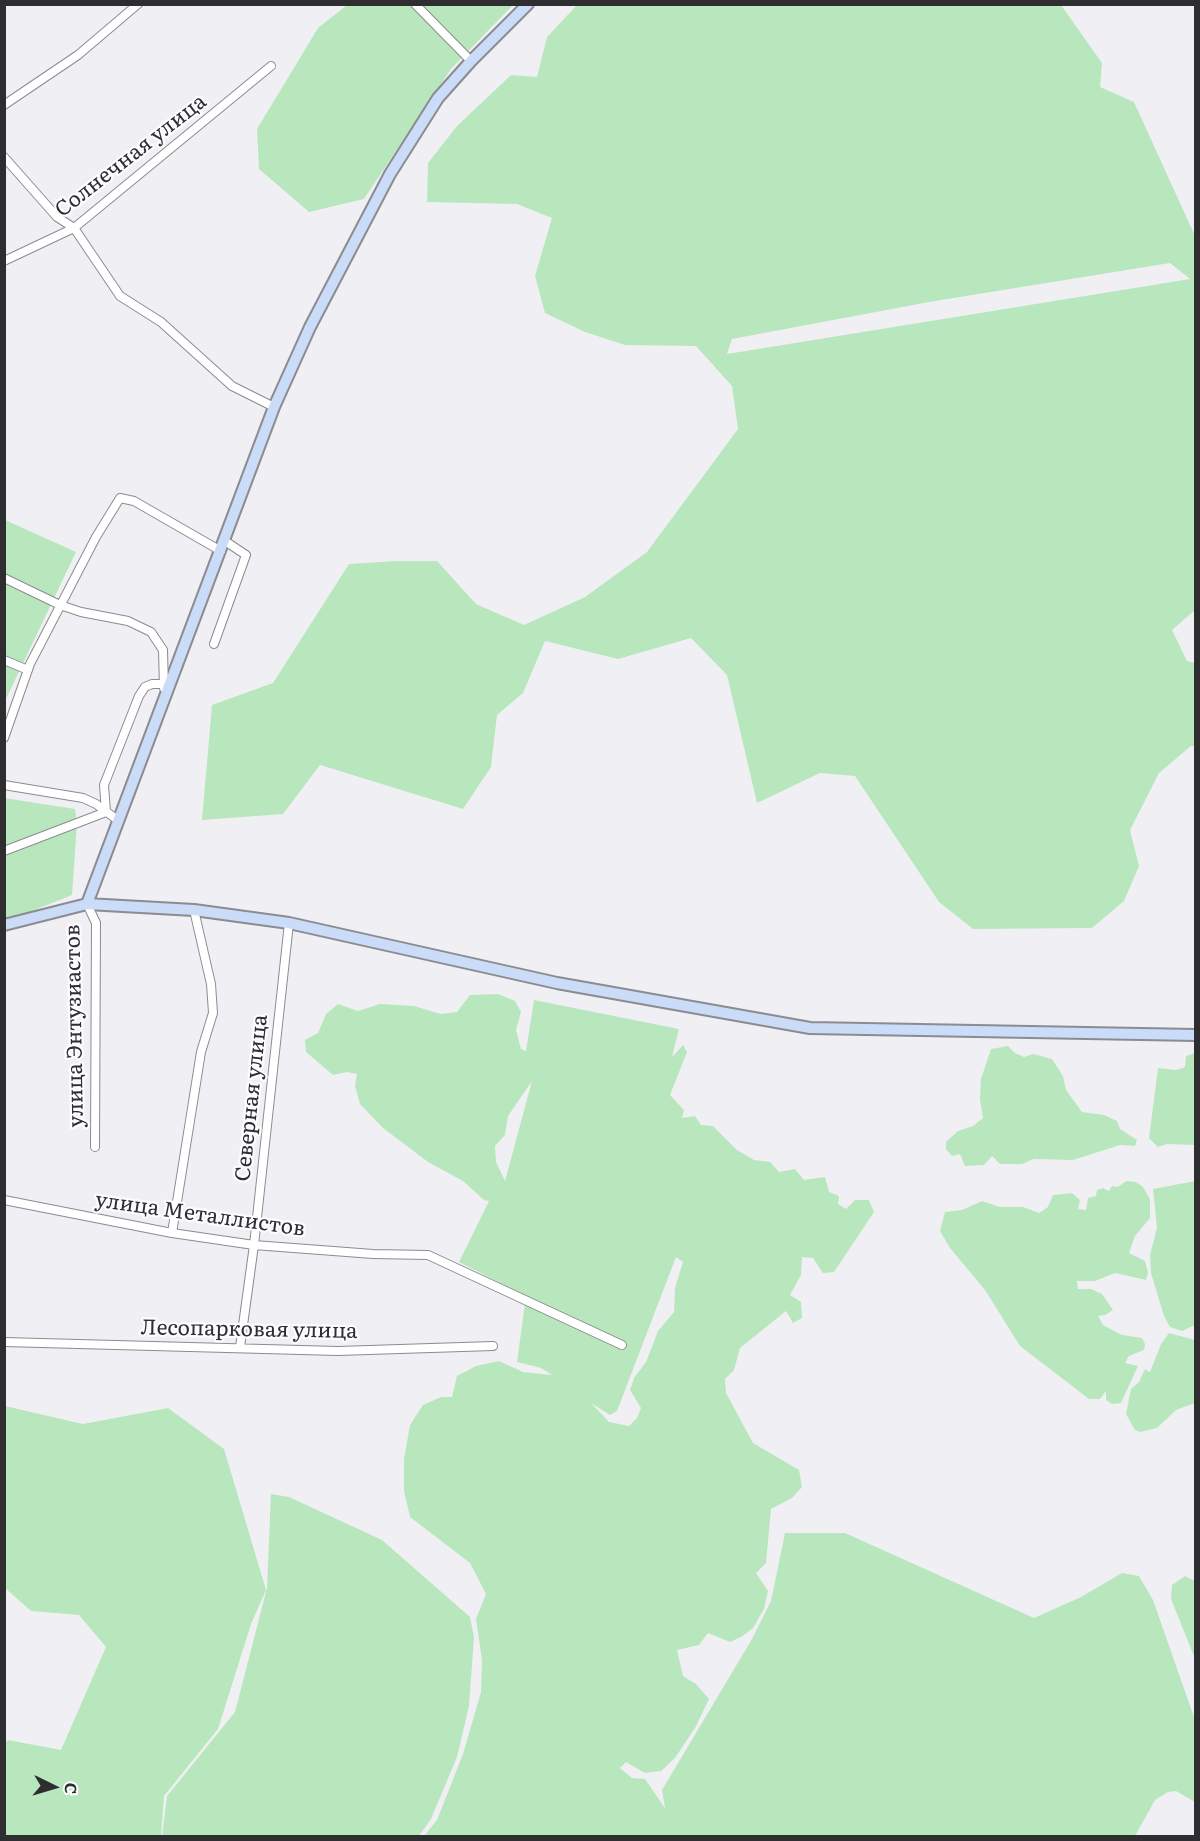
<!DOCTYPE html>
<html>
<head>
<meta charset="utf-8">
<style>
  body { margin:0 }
  #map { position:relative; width:1200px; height:1841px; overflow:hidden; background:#f0f0f4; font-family:Literata,serif }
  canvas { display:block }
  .frame { position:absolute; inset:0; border:6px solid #2e2e30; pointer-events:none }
  .north { position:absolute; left:24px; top:1757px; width:60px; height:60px; -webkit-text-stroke:4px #fdfdff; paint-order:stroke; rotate:95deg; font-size:16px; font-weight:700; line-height:24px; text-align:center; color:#2e2e30 }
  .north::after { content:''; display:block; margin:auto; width:21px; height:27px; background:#2e2e30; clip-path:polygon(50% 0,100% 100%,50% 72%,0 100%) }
</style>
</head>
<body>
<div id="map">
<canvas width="1200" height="1841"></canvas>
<div class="frame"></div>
<div class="north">С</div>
</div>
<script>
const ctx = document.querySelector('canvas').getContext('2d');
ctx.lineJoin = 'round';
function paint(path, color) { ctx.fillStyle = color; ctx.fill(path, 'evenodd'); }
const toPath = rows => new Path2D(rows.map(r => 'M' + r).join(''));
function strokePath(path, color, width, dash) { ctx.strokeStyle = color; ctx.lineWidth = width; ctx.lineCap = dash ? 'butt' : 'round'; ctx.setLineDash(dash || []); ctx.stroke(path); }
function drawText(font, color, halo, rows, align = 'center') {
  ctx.font = font + ' Literata,serif'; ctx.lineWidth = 4.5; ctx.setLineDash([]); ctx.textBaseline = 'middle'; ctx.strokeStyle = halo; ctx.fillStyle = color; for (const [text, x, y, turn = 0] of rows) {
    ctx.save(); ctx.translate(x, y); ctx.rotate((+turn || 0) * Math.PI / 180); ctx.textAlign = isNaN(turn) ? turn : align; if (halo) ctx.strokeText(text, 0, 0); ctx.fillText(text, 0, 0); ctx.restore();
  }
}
paint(toPath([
  [347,5,513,5,451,69,364,199,309,212,259,169,257,129,318,28],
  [577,5,1061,5,1102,63,1100,87,1134,102,1195,236,1195,610,1172,630,1187,661,1195,663,1195,746,1191,746,1159,773,1130,830,1139,866,1124,901,1092,928,973,929,939,902,855,776,820,773,757,803,727,675,691,638,618,659,545,641,523,693,497,715,491,767,463,809,320,765,283,814,202,820,212,705,273,683,349,564,396,561,437,561,476,604,524,625,585,597,647,552,738,429,732,386,696,346,625,345,585,332,545,313,535,276,552,218,517,204,427,202,428,163,457,126,511,75,537,77,547,37],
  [1170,263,1190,279,727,354,732,339,929,302],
  [5,520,76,552,5,701],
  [4,798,75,809,77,823,72,895,5,922],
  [498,994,515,1001,521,1012,516,1030,521,1049,526,1051,534,1000,679,1029,672,1057,683,1045,687,1052,670,1095,684,1110,682,1118,695,1116,701,1125,713,1126,737,1150,754,1160,770,1162,779,1172,795,1169,804,1180,825,1177,829,1192,839,1196,838,1204,846,1209,855,1200,869,1200,874,1212,834,1272,823,1273,813,1258,802,1257,801,1275,790,1295,801,1302,802,1318,793,1323,786,1311,740,1348,734,1370,725,1379,726,1393,753,1443,799,1470,802,1487,792,1498,771,1509,766,1563,756,1573,768,1591,764,1609,753,1628,741,1637,730,1642,708,1633,699,1645,677,1650,683,1676,696,1684,709,1699,695,1728,675,1758,661,1771,645,1773,626,1762,620,1768,632,1778,645,1779,665,1808,662,1790,752,1639,771,1601,785,1533,845,1533,1034,1618,1081,1597,1122,1573,1139,1576,1153,1600,1195,1720,1195,1802,1176,1791,1168,1792,1155,1800,1135,1836,424,1836,437,1820,463,1754,481,1692,482,1660,476,1619,486,1594,470,1563,410,1517,404,1491,404,1459,410,1425,423,1405,441,1397,452,1397,457,1376,476,1366,499,1361,523,1372,552,1375,541,1368,517,1362,526,1296,459,1262,489,1201,484,1200,463,1181,428,1162,383,1128,360,1104,355,1086,357,1074,347,1072,333,1075,306,1052,305,1040,318,1033,326,1014,338,1004,358,1011,380,1004,414,1006,441,1014,457,1012,470,995],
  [532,1081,505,1181,496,1162,495,1146,505,1135,508,1116],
  [676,1257,683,1262,675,1288,674,1312,658,1331,646,1362,634,1378,630,1390,641,1408,637,1418,629,1426,609,1422,591,1403,610,1415,617,1411],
  [1008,1046,1015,1053,1024,1057,1033,1054,1052,1059,1063,1076,1066,1090,1082,1112,1104,1115,1117,1121,1120,1129,1137,1140,1135,1146,1120,1145,1073,1160,1034,1159,1022,1164,1000,1164,992,1156,984,1165,965,1166,960,1154,952,1156,946,1149,946,1142,958,1131,973,1126,983,1118,980,1099,981,1079,991,1049],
  [1195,1053,1195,1145,1167,1144,1158,1147,1149,1138,1158,1068,1176,1070,1185,1067,1186,1056],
  [1126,1181,1136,1182,1143,1187,1150,1199,1150,1218,1135,1236,1129,1253,1145,1261,1148,1272,1146,1280,1115,1273,1095,1281,1077,1281,1078,1289,1091,1289,1102,1294,1113,1310,1105,1315,1098,1316,1103,1325,1122,1335,1142,1338,1145,1344,1144,1350,1129,1356,1125,1363,1138,1366,1121,1403,1112,1404,1106,1400,1106,1391,1100,1399,1089,1399,1020,1346,985,1290,950,1248,940,1231,945,1212,962,1210,982,1201,1000,1207,1023,1207,1039,1213,1048,1207,1053,1195,1072,1193,1080,1200,1078,1209,1086,1210,1088,1198,1096,1196,1097,1190,1103,1188,1109,1191,1112,1186,1118,1187],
  [1195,1181,1195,1325,1182,1331,1170,1327,1164,1316,1151,1273,1150,1255,1157,1228,1153,1189],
  [1169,1333,1195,1340,1195,1403,1176,1410,1157,1428,1140,1432,1135,1430,1126,1414,1131,1389,1139,1382,1145,1369,1150,1372,1161,1344],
  [5,1406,83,1424,168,1408,224,1449,266,1590,251,1624,218,1729,164,1796,161,1836,5,1836,5,1743,8,1740,61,1750,106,1647,79,1615,31,1611,5,1588],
  [271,1494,289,1497,382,1540,470,1617,474,1637,469,1706,457,1757,431,1819,419,1836,162,1836,167,1796,235,1712,267,1588],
  [1185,1576,1195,1581,1195,1659,1171,1599,1172,1585]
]), '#b8e7bd');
const street = toPath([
  [415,4,471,61],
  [4,105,78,55,138,4],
  [4,157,57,217,74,228,120,296,161,322,232,386,274,407],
  [4,261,74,228,271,66],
  [4,578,60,605,81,612,128,621,151,632,163,650,164,688],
  [214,644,246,555,225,541],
  [4,660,28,670],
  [4,738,30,664,96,537,120,498,134,501,221,551],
  [4,785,83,798,96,804,119,821],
  [4,851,106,812,104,785,139,696,145,687,152,684,164,684],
  [87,904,96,923,95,1147],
  [4,1200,172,1233,254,1245,373,1254,428,1255,622,1345],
  [172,1233,201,1052,213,1013,211,984,194,910],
  [4,1342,338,1351,493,1346],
  [240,1347,254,1245,289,923]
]);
const secondary = toPath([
  [87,904,274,407,310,327,390,174,438,98,471,61,528,4],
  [4,925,87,904,194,910,289,923,557,983,810,1028,1196,1035]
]);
strokePath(street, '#8c8b8f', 10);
strokePath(secondary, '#8c8b8f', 14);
strokePath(street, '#fff', 8);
strokePath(secondary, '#cadcf8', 10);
drawText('21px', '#2e2e30', '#fdfdff', [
  ["Солнечная улица",131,156,-38],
  ["улица Энтузиастов",75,1026,-91],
  ["Северная улица",252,1098,-84],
  ["улица Металлистов",200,1215,8],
  ["Лесопарковая улица",249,1330,1]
]);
</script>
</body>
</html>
